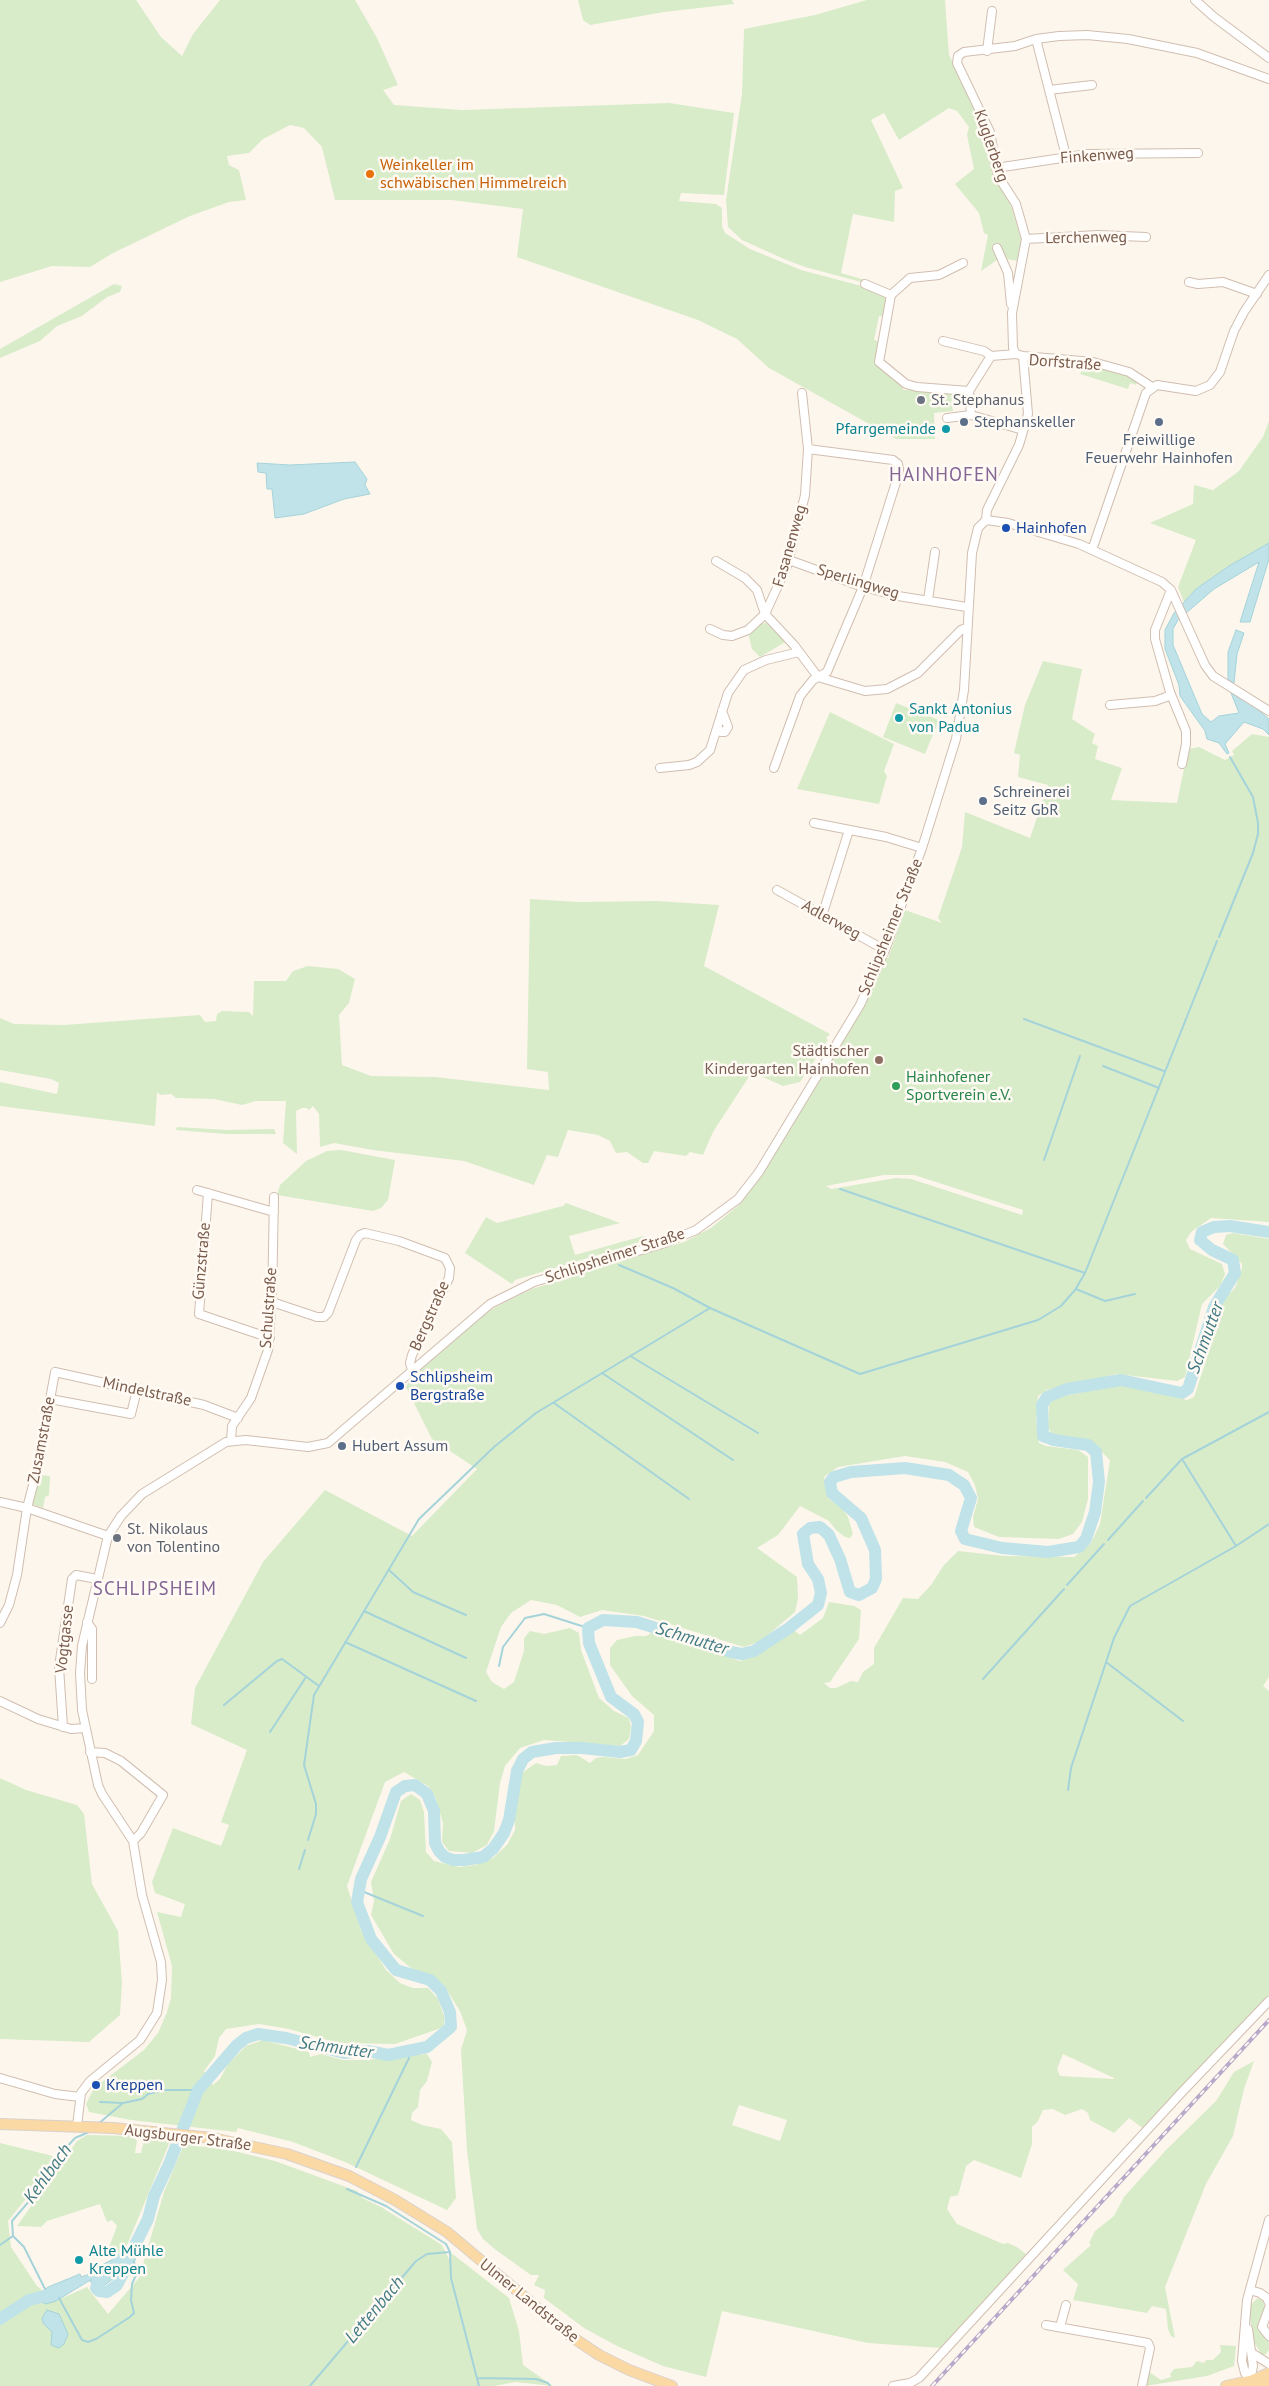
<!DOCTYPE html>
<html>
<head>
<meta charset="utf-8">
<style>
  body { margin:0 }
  canvas { display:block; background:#fdf6ec }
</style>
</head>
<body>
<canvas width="1269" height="2386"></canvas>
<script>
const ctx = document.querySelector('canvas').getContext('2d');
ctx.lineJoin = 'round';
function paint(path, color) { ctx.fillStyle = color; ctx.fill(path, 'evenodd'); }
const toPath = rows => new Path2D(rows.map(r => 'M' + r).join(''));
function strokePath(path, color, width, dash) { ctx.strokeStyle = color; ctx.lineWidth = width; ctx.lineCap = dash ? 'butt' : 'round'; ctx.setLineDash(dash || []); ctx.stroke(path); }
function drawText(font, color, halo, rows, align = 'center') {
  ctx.font = font + ' "PT Sans",sans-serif'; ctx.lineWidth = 5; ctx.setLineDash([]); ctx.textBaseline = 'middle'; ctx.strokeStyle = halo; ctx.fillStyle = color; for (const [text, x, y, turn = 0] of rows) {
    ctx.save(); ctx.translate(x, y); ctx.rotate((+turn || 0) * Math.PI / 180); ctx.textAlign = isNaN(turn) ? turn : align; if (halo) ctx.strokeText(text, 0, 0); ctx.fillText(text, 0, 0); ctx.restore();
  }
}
paint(toPath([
  [0,0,136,0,161,37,182,56,193,34,220,0,355,0,377,38,398,85,383,90,394,105,462,110,669,103,734,113,724,195,681,193,679,201,716,204,722,208,722,226,725,233,750,249,801,270,858,285,883,294,886,299,885,317,879,316,874,340,880,342,874,361,903,384,903,390,934,390,957,395,958,397,951,401,953,411,934,413,935,439,896,439,769,368,737,339,698,320,517,257,523,209,451,200,335,200,322,147,304,128,290,125,263,139,249,153,227,156,229,165,239,170,246,200,229,202,190,216,113,253,90,267,52,266,0,282],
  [578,0,732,0,734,4,664,12,590,25,583,20],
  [867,0,945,0,949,55,987,133,994,171,1012,208,1022,243,1019,261,1000,258,981,271,988,235,984,233,979,213,955,184,974,169,967,135,969,127,957,111,949,108,899,140,884,113,871,120,903,188,895,191,894,222,853,214,841,273,865,280,865,283,805,267,784,259,742,240,728,227,726,200,742,94,744,29,815,15],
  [114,284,122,286,120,292,107,297,82,316,57,326,40,341,0,358,0,349],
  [1080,364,1096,365,1126,374,1138,380,1136,385,1130,383,1128,389,1080,374,1082,370,1077,368,1074,371,1075,366],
  [1269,421,1269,543,1211,578,1196,589,1184,602,1178,587,1196,540,1150,523,1193,504,1194,485,1213,490,1239,471,1263,437],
  [761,623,766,623,787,641,760,657,752,649,748,632],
  [1043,661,1082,669,1072,719,1095,734,1092,743,1098,746,1095,759,1122,768,1111,800,1177,803,1188,749,1199,747,1225,760,1234,755,1232,751,1252,734,1269,737,1269,1222,1211,1218,1191,1232,1186,1240,1190,1249,1222,1264,1225,1274,1220,1286,1202,1304,1185,1377,1177,1381,1117,1374,1081,1383,1065,1385,1047,1390,1038,1396,1036,1420,1039,1443,1046,1446,1078,1450,1088,1457,1088,1499,1082,1522,1073,1534,1059,1539,999,1537,974,1527,973,1517,978,1499,975,1485,968,1472,945,1462,905,1456,838,1467,824,1477,829,1499,842,1508,848,1517,853,1534,850,1538,845,1537,836,1530,829,1521,800,1506,778,1535,757,1548,797,1577,798,1599,795,1612,761,1641,744,1647,644,1616,602,1610,580,1617,557,1605,531,1600,511,1613,501,1627,486,1672,492,1682,504,1689,514,1682,524,1651,524,1638,530,1631,544,1634,570,1628,579,1633,581,1650,599,1698,614,1711,629,1718,631,1727,629,1739,620,1746,544,1740,520,1748,505,1766,500,1783,494,1831,487,1845,472,1853,449,1851,442,1842,443,1823,436,1799,428,1786,404,1772,385,1782,347,1886,361,1930,386,1970,400,1983,413,1988,428,1988,438,1999,444,2016,444,2027,395,2044,338,2043,289,2029,259,2024,226,2029,219,2038,215,2056,204,2071,213,2085,220,2079,228,2064,246,2046,263,2040,309,2052,310,2057,321,2054,343,2060,365,2060,427,2054,432,2062,427,2081,420,2090,418,2107,412,2113,411,2120,422,2125,441,2129,452,2142,456,2198,447,2210,345,2162,293,2142,238,2128,236,2132,131,2120,89,2112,86,2104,94,2088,144,2050,158,2033,167,2012,171,1998,172,1966,157,1912,181,1917,185,1904,155,1893,152,1882,173,1828,221,1846,229,1825,221,1822,247,1750,191,1724,195,1688,263,1562,325,1490,412,1536,477,1469,432,1439,406,1387,410,1379,462,1332,489,1311,511,1299,532,1289,684,1242,711,1228,739,1205,763,1174,874,984,885,958,888,958,905,910,942,923,938,918,962,847,965,812,1030,838,1048,785,1018,777,1020,755,1014,753,1025,705],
  [884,1175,914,1175,1023,1210,1022,1215,911,1179,896,1178,831,1189,826,1186],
  [896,703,939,720,925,754,883,737],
  [830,712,894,744,884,771,887,776,879,804,797,789],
  [530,899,578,902,656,901,719,905,704,966,830,1034,826,1038,828,1040,800,1082,783,1086,752,1072,713,1132,703,1155,690,1152,686,1156,654,1151,648,1163,643,1163,627,1152,616,1153,610,1141,598,1135,568,1130,558,1157,547,1155,534,1185,464,1161,373,1150,334,1143,320,1147,319,1114,313,1106,309,1110,307,1108,302,1108,296,1111,297,1154,283,1143,286,1101,256,1101,242,1105,214,1099,176,1098,171,1094,160,1095,157,1092,155,1126,0,1106,0,1082,57,1094,59,1083,51,1079,0,1070,0,1018,14,1024,64,1025,200,1015,205,1022,216,1021,217,1014,222,1011,249,1012,253,1016,254,981,286,981,293,971,308,966,338,969,355,979,349,1003,339,1015,342,1065,371,1076,435,1077,549,1090,548,1072,527,1069],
  [177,1127,227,1130,274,1129,276,1134,226,1134,176,1130],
  [341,1150,395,1160,388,1200,381,1208,373,1211,277,1195,280,1185,306,1161,327,1151],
  [566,1203,620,1223,569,1236,575,1255,643,1236,644,1241,515,1280,512,1284,465,1253,486,1217,497,1223,563,1206],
  [1233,1233,1269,1239,1269,1677,1263,1686,1269,1691,1269,1997,1144,2129,1129,2118,1114,2133,1090,2120,1088,2113,1082,2109,1065,2115,1053,2109,1043,2110,1038,2121,1032,2127,1032,2144,1021,2178,974,2160,966,2166,959,2192,958,2195,950,2197,947,2209,957,2224,1003,2244,1008,2243,1017,2247,1026,2254,1025,2260,941,2348,868,2343,722,2311,706,2377,663,2366,617,2346,584,2328,544,2298,545,2290,534,2285,539,2275,531,2275,496,2250,483,2239,477,2229,467,2151,461,2050,467,2030,460,2011,443,1984,411,1968,394,1954,371,1915,374,1901,371,1882,390,1839,401,1801,411,1794,420,1800,424,1812,426,1852,434,1861,459,1867,475,1865,493,1858,507,1845,515,1830,515,1814,522,1773,536,1763,546,1766,557,1765,561,1756,577,1755,590,1763,596,1758,603,1757,626,1759,638,1755,654,1731,654,1715,632,1696,610,1665,610,1648,617,1640,635,1636,646,1636,653,1632,740,1661,752,1657,795,1631,800,1635,823,1618,829,1602,854,1606,861,1610,859,1639,830,1682,824,1683,830,1688,836,1688,851,1681,858,1682,863,1672,874,1664,874,1648,903,1598,918,1599,931,1585,944,1565,958,1551,1004,1556,1074,1557,1091,1543,1100,1524,1110,1460,1092,1442,1053,1435,1048,1428,1049,1403,1052,1398,1122,1385,1187,1400,1194,1397,1216,1330,1219,1304,1235,1288,1242,1268,1242,1264,1223,1244,1226,1235],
  [1063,2054,1114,2078,1114,2079,1060,2076,1057,2069],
  [739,2105,787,2120,780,2141,732,2125],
  [40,1475,50,1476,49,1495,45,1497,43,1508,32,1504],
  [0,1778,26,1790,77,1805,84,1814,92,1884,118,1931,122,1983,120,2015,89,2042,0,2039],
  [1254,2061,1244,2089,1233,2136,1206,2184,1165,2287,1175,2338,1171,2336,1168,2329,1166,2309,1152,2306,1147,2313,1073,2300,1078,2284,1063,2270,1091,2245,1089,2243,1095,2231,1114,2216,1124,2197,1165,2151,1216,2101,1234,2072],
  [87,2135,133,2136,137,2141,135,2153,141,2153,143,2144,150,2137,171,2139,125,2250,105,2258,117,2226,112,2220,107,2222,100,2204,47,2221,41,2227,17,2226,77,2141],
  [0,2143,53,2156,33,2190,8,2221,11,2247,37,2286,56,2301,87,2287,108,2314,139,2278,164,2192,184,2144,234,2151,275,2161,357,2191,362,2198,381,2207,442,2245,450,2261,450,2252,509,2298,519,2331,523,2365,553,2386,515,2382,494,2386,0,2386],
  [1258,2298,1263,2301,1265,2310,1259,2323,1259,2329,1269,2339,1269,2350,1263,2357,1254,2342,1250,2318,1251,2304],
  [1220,2345,1236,2346,1234,2366,1207,2376,1145,2386,1148,2371,1161,2380,1171,2377,1170,2374,1174,2369,1192,2367,1197,2361,1204,2363,1206,2360,1213,2360,1221,2352]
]), '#d8ecc9');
const water = toPath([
  [355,462,367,479,365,485,370,494,344,499,304,514,275,518,272,489,267,489,266,473,258,472,257,463,290,465,355,462],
  [1269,543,1269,559,1250,622,1240,622,1259,562,1214,589,1178,620,1173,629,1173,645,1202,714,1211,722,1219,716,1239,713,1231,693,1251,704,1269,719,1269,735,1263,729,1244,722,1225,744,1229,753,1227,754,1219,743,1207,739,1205,731,1180,696,1179,685,1165,649,1165,630,1174,613,1196,589,1229,566,1269,543],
  [1236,630,1244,633,1237,654,1234,683,1228,680,1228,652,1236,630],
  [128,2249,135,2251,137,2254,134,2263,102,2287,94,2286,90,2281,92,2279,56,2301,46,2304,34,2299,48,2287,80,2274,81,2277,90,2274,89,2271,124,2254,128,2249],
  [47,2310,59,2314,68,2334,64,2344,59,2348,51,2345,52,2332,43,2323,42,2318,47,2310]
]);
paint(water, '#bfe3e8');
strokePath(water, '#a5d3da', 1);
strokePath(toPath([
  [1219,937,1253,853,1258,834,1258,823,1253,797,1230,757],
  [1024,1019,1164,1071],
  [1103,1066,1159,1088],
  [1044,1160,1080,1056],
  [840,1189,1085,1273],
  [619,1265,673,1288,710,1308],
  [1076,1289,1105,1301,1135,1294],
  [632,1357,758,1433],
  [602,1373,733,1460],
  [554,1403,689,1499],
  [1146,1498,1182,1459,1269,1412],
  [1108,1540,1143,1501],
  [1236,1546,1269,1524],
  [389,1570,413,1592,466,1615],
  [1067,1585,1104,1544],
  [364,1611,466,1658],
  [345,1642,476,1701],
  [1106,1662,1183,1721],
  [499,1666,503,1647,525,1618,544,1614,588,1628],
  [983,1679,1064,1589],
  [224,1705,277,1661,282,1659,319,1686],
  [270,1732,306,1677],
  [1068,1790,1071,1768,1114,1638,1130,1606,1236,1546,1182,1459],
  [308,1840,316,1814,316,1804,304,1765,314,1695,419,1519,494,1447,536,1413,710,1308,860,1374,1038,1320,1061,1306,1075,1290,1085,1273,1217,941],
  [299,1869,305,1850],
  [359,1890,423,1916],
  [100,2102,123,2103,142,2099,148,2094,164,2090,198,2090],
  [98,2124,123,2103],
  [356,2167,409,2058,408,2051],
  [347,2189,386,2206,446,2244,450,2252,451,2278,479,2386],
  [13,2236,24,2247,45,2289],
  [0,2245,13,2236,12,2221,37,2192,47,2169,75,2138,89,2132],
  [59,2298,82,2340,88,2342,96,2339,130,2317,134,2313,131,2300,132,2284,136,2275,134,2261],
  [477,2378,536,2379,548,2383,550,2386],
  [310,2386,416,2261,427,2254,450,2252]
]), '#a5d3da', 2);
strokePath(toPath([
  [119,2261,132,2251,148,2219,154,2196,169,2164,198,2090,237,2045,246,2038,258,2034,286,2038,344,2053,368,2051,388,2055,427,2047,451,2027,450,2012,441,1991,430,1980,396,1970,371,1939,357,1902,361,1879,380,1837,396,1792,405,1786,415,1785,427,1794,434,1811,435,1843,439,1851,445,1857,453,1860,464,1860,483,1857,493,1849,504,1833,509,1820,517,1771,523,1759,532,1752,556,1748,582,1748,620,1752,631,1750,636,1741,638,1722,634,1714,611,1697,589,1643,588,1628,603,1620,637,1622,731,1652,742,1654,754,1651,789,1628,818,1605,821,1593,818,1579,808,1564,803,1534,810,1528,820,1527,829,1535,840,1559,850,1592,859,1595,872,1588,876,1579,875,1550,861,1518,832,1493,830,1482,834,1477,851,1472,905,1468,949,1475,964,1485,971,1498,961,1531,965,1539,1002,1548,1048,1552,1079,1547,1086,1539,1095,1512,1099,1482,1096,1452,1088,1445,1054,1440,1043,1436,1042,1405,1047,1397,1067,1389,1121,1380,1182,1393,1188,1389,1214,1307,1235,1273,1233,1260,1212,1250,1200,1240,1202,1232,1214,1227,1230,1226,1269,1232],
  [96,2288,99,2291,107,2292,117,2285,124,2272,122,2260,118,2262],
  [0,2319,29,2300,49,2295]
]), '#bfe3e8', 12);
const minor = toPath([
  [1195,0,1214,17,1269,58],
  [1036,39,1066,156],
  [987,51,992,11],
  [1049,90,1092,85],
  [996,168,1088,154,1198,153],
  [1026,239,1098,235,1146,237],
  [997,248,1008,273,1011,304],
  [963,263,939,275,910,278,891,295,879,362,906,384,917,387,969,391,991,356,1016,354,1023,356],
  [1189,282,1198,284,1223,282,1257,294],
  [865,284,891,295],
  [943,341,984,351,991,356],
  [1016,354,1013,348,1012,313,1026,239,1016,204,998,176,990,132,957,63,958,56,964,52,1015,46,1036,39,1059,36,1087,35,1128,39,1197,53,1269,79],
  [969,391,971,415],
  [802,393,808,449,805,495,787,566,765,614,794,645,818,677,827,672,863,587,898,476,899,469,898,464,893,460,808,449],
  [947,418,971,415,1023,430],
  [986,520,1008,523,1079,544,1162,582,1171,590,1205,665,1213,676,1269,711],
  [986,520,987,510,1019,445,1028,414,1023,356,1093,362,1129,372,1152,387],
  [1092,550,1146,393,1157,385,1196,391,1210,385,1220,372,1234,331,1244,312,1269,275],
  [789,560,863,587,898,596,967,607],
  [1171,590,1155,630,1155,639,1170,692,1186,731,1186,744,1182,764],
  [928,600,935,552],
  [710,629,723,635,732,636,748,630,765,614,757,590,745,578,716,561],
  [1110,705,1155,701,1169,696,1170,692],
  [718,728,721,732,725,732,728,727,722,711],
  [660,768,689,765,697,762,710,750,728,693,744,670,766,660,799,652],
  [774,768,800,696,813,680,818,677,865,691,887,689,918,673,961,630,966,628],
  [814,823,886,837,922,848],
  [777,890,885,950],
  [822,916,849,830],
  [197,1190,274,1212],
  [208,1193,199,1314,270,1338],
  [272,1302,317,1317,324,1317,328,1313,356,1240,360,1235,365,1233,399,1241,445,1258,450,1268,449,1278,412,1355,410,1363,412,1370],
  [50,1399,131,1414,137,1390],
  [231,1441,232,1426,251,1398,268,1350,272,1300,274,1197],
  [0,1502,27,1508,108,1536],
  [87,1622,92,1629,92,1679],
  [0,1623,9,1605,17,1575,27,1508,38,1466,55,1372,204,1405,238,1418],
  [0,1701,38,1719,71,1729,86,1728],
  [63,1727,59,1667,72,1579,76,1575,97,1579],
  [90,1752,105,1753,121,1761,163,1795,141,1833,133,1841],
  [0,2078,55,2094,80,2097],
  [77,2126,81,2093,90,2081,140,2040,157,2013,162,1980,161,1962,142,1895,133,1841,102,1794,98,1785,82,1710,80,1673,82,1646,108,1536,121,1516,142,1494,226,1442,246,1440,308,1447,328,1443,490,1304,534,1282,665,1243,696,1230,738,1199,759,1172,860,1005,885,950,922,848,956,739,964,690,972,553,978,528,986,520],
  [1250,2290,1260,2293,1267,2298,1269,2303],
  [1269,2308,1262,2327,1269,2336],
  [1046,2325,1148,2343,1150,2348,1142,2386],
  [1060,2327,1066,2305],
  [1248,2329,1253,2366,1250,2381],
  [1252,2353,1269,2364],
  [1250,2381,1245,2373,1242,2361,1247,2300,1269,2220],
  [893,2386,910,2383,919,2378,1182,2092,1269,2001]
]);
const major = toPath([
  [0,2124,113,2128,212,2138,287,2154,349,2176,395,2200,447,2232,572,2337,599,2355,629,2370,672,2386],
  [1251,2381,1269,2383],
  [1226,2386,1250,2381,1269,2373]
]);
strokePath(minor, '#d1beb0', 10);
strokePath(major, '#dad1cd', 12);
strokePath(minor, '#fff', 8);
strokePath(major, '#fbd9a5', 10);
const rail = toPath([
  [932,2386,1269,2020]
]);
strokePath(rail, '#b9a8c9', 4);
strokePath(rail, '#fffaf3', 2, [5.5]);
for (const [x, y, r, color] of [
  [370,174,5,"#e8710a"],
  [921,400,5,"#6b7280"],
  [964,422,5,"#5c6f8a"],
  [1159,422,5,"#5c6f8a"],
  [946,429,5,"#0f9aa8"],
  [1006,528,5,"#1a4fb4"],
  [899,718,5,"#0f9aa8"],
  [983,801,5,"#5c6f8a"],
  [879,1060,5,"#8d6e63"],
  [896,1086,5,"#2e9e5b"],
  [400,1386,5,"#1a4fb4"],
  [342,1446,5,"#5c6f8a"],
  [117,1538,5,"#6b7280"],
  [96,2085,5,"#1a4fb4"],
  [79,2260,5,"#0f9aa8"]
]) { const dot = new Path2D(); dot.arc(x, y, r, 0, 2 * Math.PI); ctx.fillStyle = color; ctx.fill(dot); strokePath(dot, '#fffaf3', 2); }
drawText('16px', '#7a5c4d', '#fffaf3', [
  ["Kuglerberg",991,146,71],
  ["Finkenweg",1097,156,-4],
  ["Lerchenweg",1086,238,-1],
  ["Dorfstraße",1065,363,4],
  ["Fasanenweg",790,546,-74],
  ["Sperlingweg",858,582,17],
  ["Adlerweg",831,920,29],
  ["Schlipsheimer Straße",891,927,-68],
  ["Schlipsheimer Straße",615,1256,-18],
  ["Günzstraße",202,1261,-85],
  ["Schulstraße",269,1308,-86],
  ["Bergstraße",430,1316,-66],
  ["Mindelstraße",147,1392,12],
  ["Zusamstraße",42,1440,-79],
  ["Vogtgasse",65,1639,-84],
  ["Augsburger Straße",188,2138,7],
  ["Ulmer Landstraße",529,2301,39]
]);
drawText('16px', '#c56008', '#fffaf3', [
  ["Weinkeller im",380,165],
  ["schwäbischen Himmelreich",380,183]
], 'left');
drawText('16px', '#5b616d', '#fffaf3', [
  ["St. Stephanus",931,400],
  ["St. Nikolaus",127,1529],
  ["von Tolentino",127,1547]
], 'left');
drawText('16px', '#4e5e75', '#fffaf3', [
  ["Stephanskeller",974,422],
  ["Freiwillige",1159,440,"center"],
  ["Feuerwehr Hainhofen",1159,458,"center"],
  ["Schreinerei",993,792],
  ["Seitz GbR",993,810],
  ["Hubert Assum",352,1446]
], 'left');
drawText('16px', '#0d838f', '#fffaf3', [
  ["Pfarrgemeinde",936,429,"right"],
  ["Sankt Antonius",909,709],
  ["von Padua",909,727],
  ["Alte Mühle",89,2251],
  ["Kreppen",89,2269]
], 'left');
drawText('16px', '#164399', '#fffaf3', [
  ["Hainhofen",1016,528],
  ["Schlipsheim",410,1377],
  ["Bergstraße",410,1395],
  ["Kreppen",106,2085]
], 'left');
drawText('16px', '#785e54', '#fffaf3', [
  ["Städtischer",869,1051],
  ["Kindergarten Hainhofen",869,1069]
], 'right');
drawText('16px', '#27864d', '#fffaf3', [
  ["Hainhofener",906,1077],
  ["Sportverein e.V.",906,1095]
], 'left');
drawText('italic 18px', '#437c86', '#fffaf3', [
  ["Schmutter",1206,1338,-70],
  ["Schmutter",692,1639,17],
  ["Schmutter",336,2048,8],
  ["Kehlbach",48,2174,-54],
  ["Lettenbach",375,2310,-50]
]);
ctx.letterSpacing = '1px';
drawText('19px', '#846695', '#fffaf3', [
  ["HAINHOFEN",944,476],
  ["SCHLIPSHEIM",155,1590]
]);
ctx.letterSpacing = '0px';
</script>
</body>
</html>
